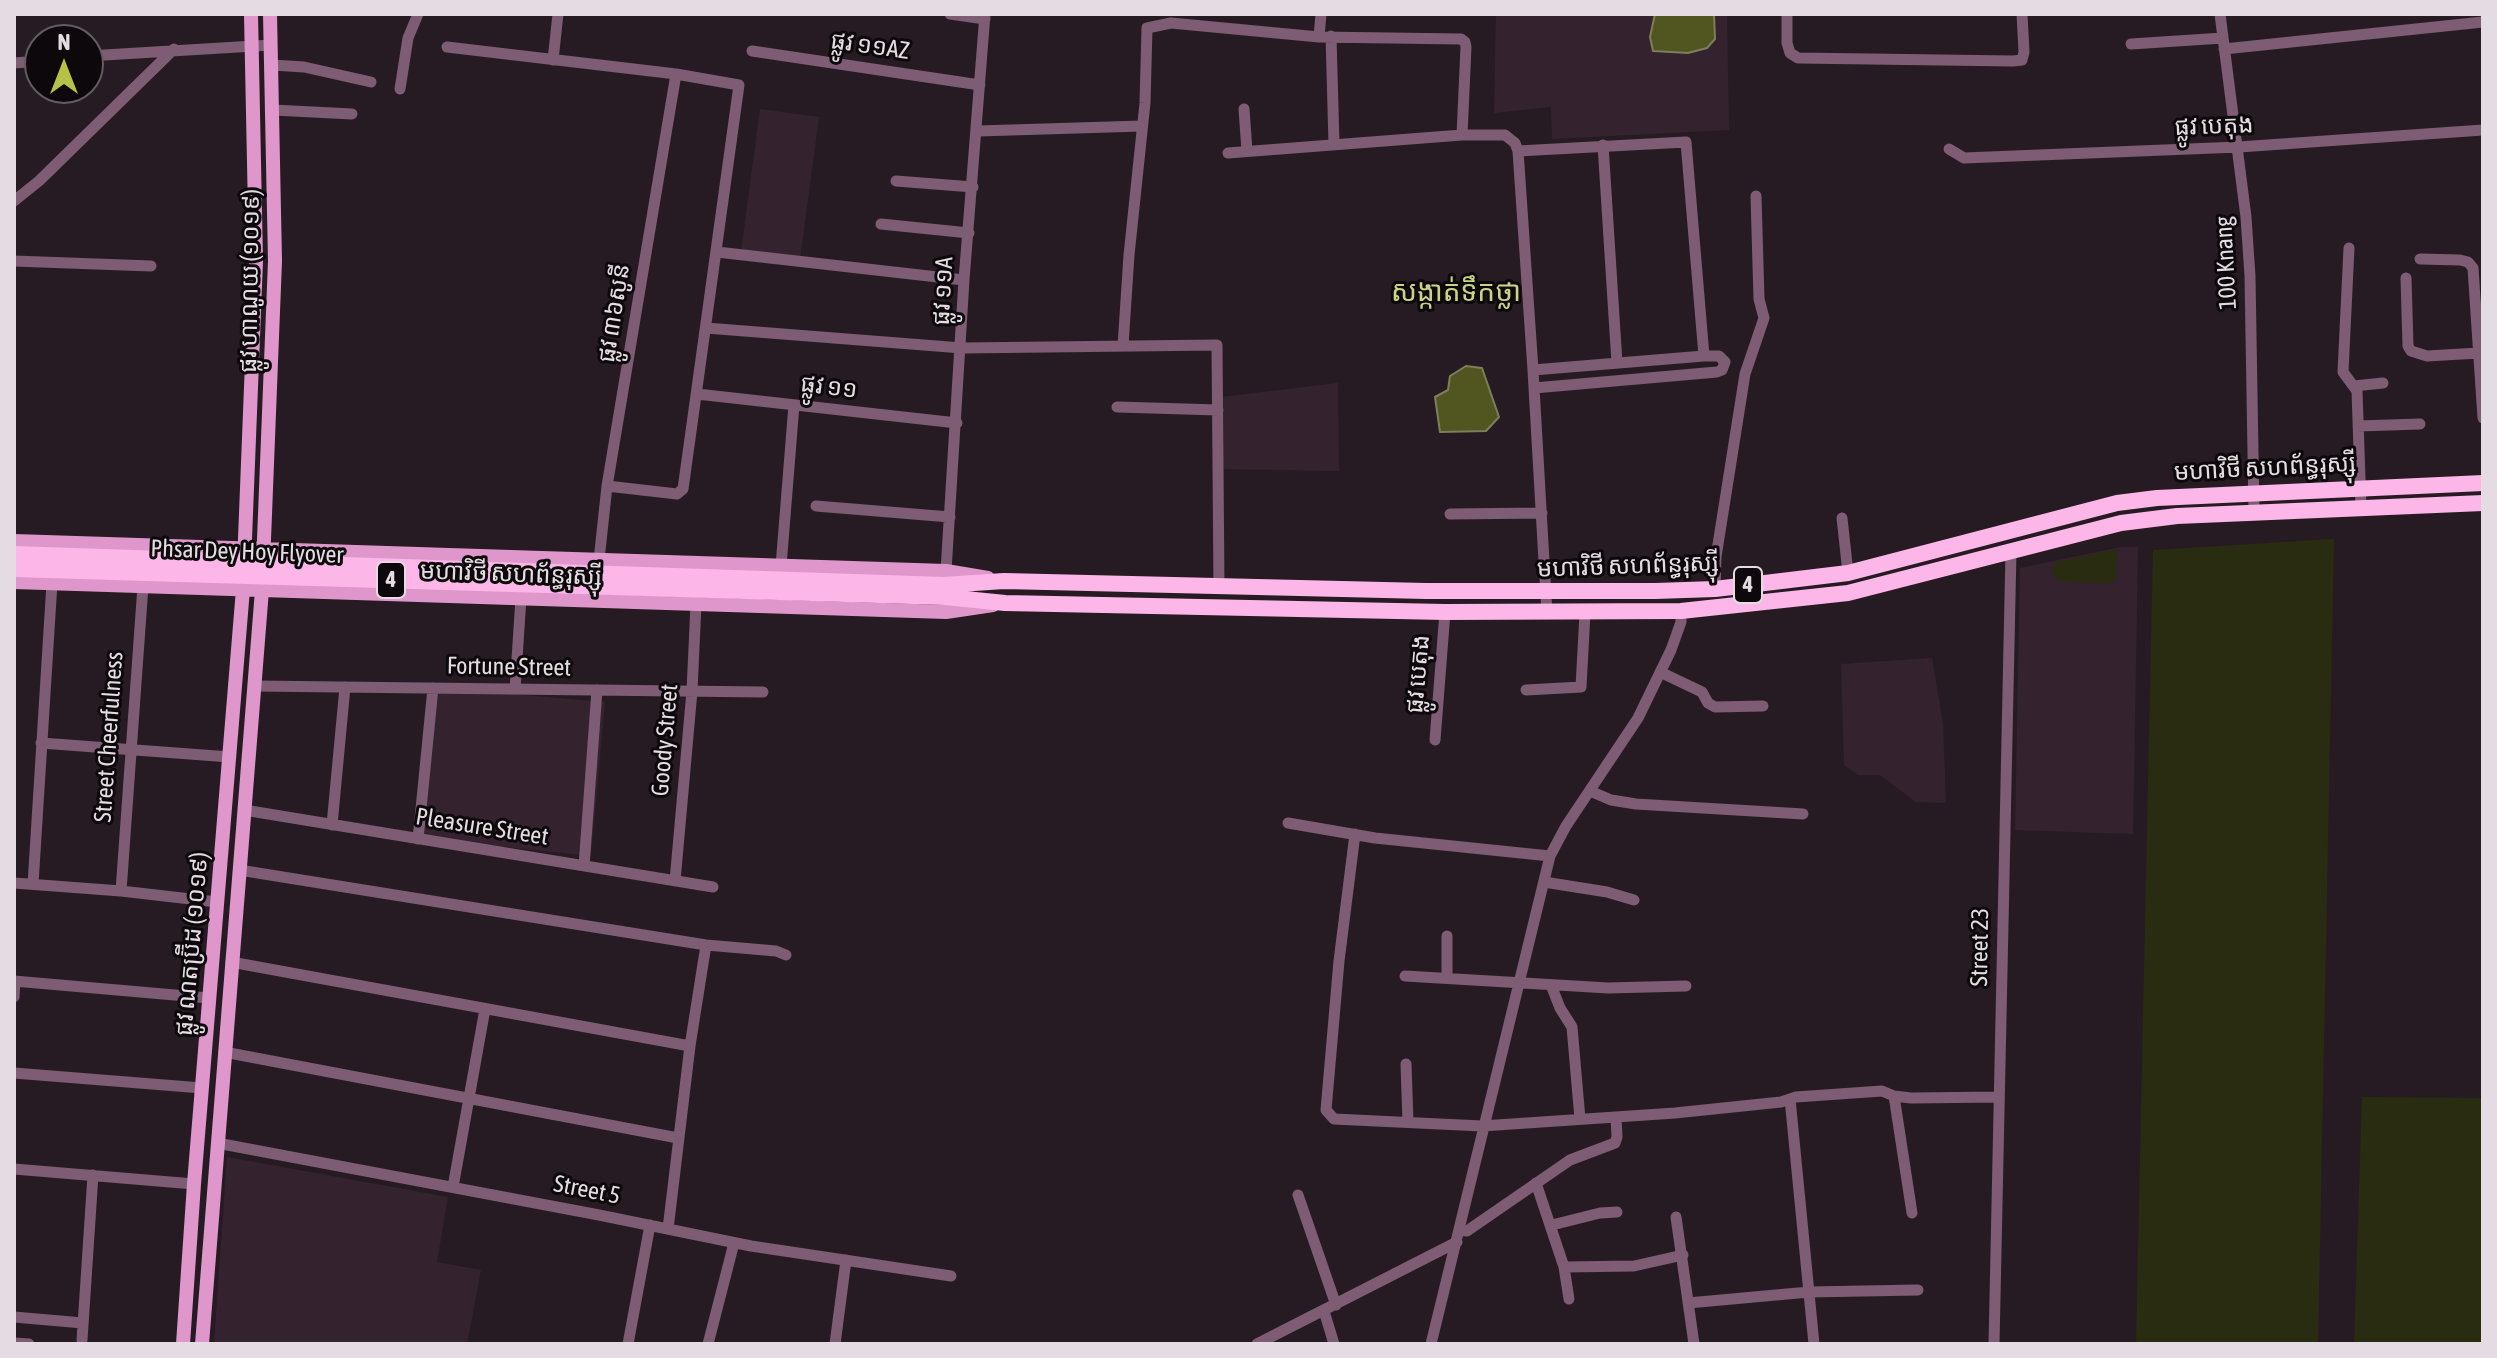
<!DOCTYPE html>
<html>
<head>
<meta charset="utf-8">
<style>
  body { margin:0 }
  #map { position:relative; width:2497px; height:1358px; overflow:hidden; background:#271b23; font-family:"Asap Condensed",sans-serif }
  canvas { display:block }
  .frame { position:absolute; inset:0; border:16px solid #e4dce2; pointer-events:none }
  .north { position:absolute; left:24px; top:24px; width:80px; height:80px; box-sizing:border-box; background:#0c080b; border:2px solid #625d61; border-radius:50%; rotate:0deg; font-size:22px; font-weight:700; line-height:32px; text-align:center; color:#e4dce2 }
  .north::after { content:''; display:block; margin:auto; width:28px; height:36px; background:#b6c148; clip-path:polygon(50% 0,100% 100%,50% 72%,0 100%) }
</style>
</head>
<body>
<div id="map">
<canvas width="2497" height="1358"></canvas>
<div class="frame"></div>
<div class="north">N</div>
</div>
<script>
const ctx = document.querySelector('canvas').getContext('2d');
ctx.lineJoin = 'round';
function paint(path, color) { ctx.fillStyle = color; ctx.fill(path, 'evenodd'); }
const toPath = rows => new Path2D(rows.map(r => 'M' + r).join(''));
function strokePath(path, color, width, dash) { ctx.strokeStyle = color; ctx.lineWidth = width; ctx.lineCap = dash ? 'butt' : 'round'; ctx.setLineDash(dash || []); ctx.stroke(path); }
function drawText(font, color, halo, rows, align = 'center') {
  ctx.font = font + ' "Asap Condensed","Noto Sans Khmer",sans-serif'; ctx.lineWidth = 6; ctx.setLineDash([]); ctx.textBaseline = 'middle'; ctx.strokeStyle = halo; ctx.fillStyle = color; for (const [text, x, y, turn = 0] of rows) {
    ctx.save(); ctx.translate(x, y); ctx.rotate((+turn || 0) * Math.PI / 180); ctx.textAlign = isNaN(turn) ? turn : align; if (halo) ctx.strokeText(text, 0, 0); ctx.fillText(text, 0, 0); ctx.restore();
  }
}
paint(toPath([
  [1496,14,1727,14,1729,130,1552,139,1551,107,1494,113],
  [760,109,819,117,800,259,741,252],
  [1338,383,1339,471,1221,469,1221,397],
  [2121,547,2138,547,2133,834,2015,830,2020,568],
  [1932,658,1943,724,1946,803,1916,802,1880,775,1858,775,1844,765,1841,664],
  [430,687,605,702,591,856,413,837],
  [227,1157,448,1197,437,1262,481,1270,467,1344,214,1344]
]), '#34232f');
paint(toPath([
  [2334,539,2318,1344,2136,1344,2153,550],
  [2117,549,2116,580,2110,583,2065,582,2055,578,2053,573,2053,563],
  [2362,1097,2483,1098,2483,1344,2354,1344]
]), '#292c10');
const water = toPath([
  [1655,14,1714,14,1715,39,1707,48,1688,53,1653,51,1650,37,1655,14],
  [1466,366,1482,368,1499,417,1486,431,1440,432,1435,397,1448,390,1450,376,1466,366]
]);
paint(water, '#515620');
strokePath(water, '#7d7e5a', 2);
strokePath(toPath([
  [950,14,985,19],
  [1787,14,1787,43,1790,53,1798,58,2013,61,2022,60,2024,52,2022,14],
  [2220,14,2246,217,2250,276,2254,512],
  [1331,36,1334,144],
  [1319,37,1321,14],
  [2131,44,2223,38],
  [447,47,676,74,739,85,683,489,677,494,607,486],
  [2224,49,2483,22],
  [752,51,980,85],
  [88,56,271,45],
  [553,60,558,14],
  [14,63,40,61],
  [272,65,304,67,371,82],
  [400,89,408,38,418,14],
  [1244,109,1247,151],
  [273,110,352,114],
  [978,131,1142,126],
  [1603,145,1617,363],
  [1949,149,1964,158,2239,147,2483,130],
  [1518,151,1686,142,1704,356],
  [1228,153,1462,135,1505,135,1515,143,1518,151,1533,370,1547,613],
  [896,181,973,187],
  [14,201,39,181,174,49],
  [881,224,969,233],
  [2349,248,2343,372,2357,391,2361,508],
  [717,252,964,280],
  [2420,259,2460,260,2468,262,2473,268,2483,418],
  [14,261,151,266],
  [2406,278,2408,346,2411,351,2427,356,2479,353],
  [706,328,962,348,1217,345,1219,587],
  [1123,346,1129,255,1145,103,1147,28,1171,23,1319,37,1461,39,1465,42,1466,47,1462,135],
  [1533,370,1704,356,1719,356,1725,362,1722,370,1717,372,1534,388],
  [2354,386,2383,383],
  [697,394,957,423],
  [1117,407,1218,410],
  [2358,426,2420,424],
  [816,506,950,517],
  [1450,514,1542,513],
  [1842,518,1848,573],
  [599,560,607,486,676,74],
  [781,566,794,405],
  [946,571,964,280,985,14],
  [1715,589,1716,557,1745,374,1764,318,1759,299,1756,196],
  [1660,672,1702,692,1708,703,1715,707,1763,706],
  [255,686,763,692],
  [515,689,521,598],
  [1526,690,1581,687,1585,613],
  [1435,740,1445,612],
  [41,743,230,757],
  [1590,791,1611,800,1636,804,1803,814],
  [244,810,713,887],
  [1288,823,1375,838,1550,856],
  [332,825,345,687],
  [1355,834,1339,961,1326,1110,1334,1119,1482,1126,1675,1113,1781,1102,1796,1097,1882,1091,1894,1096,1911,1098,1999,1097],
  [418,839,433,688],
  [584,866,597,690],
  [239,870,706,945,776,951,786,955],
  [675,881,692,691,696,604],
  [1544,882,1607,892,1634,900],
  [14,883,121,891,217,902],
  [33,884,52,583],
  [121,891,143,586],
  [231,962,690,1046],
  [1405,976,1608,988,1686,986],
  [1447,978,1447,936],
  [14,981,209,998],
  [1551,985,1560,1008,1572,1027,1580,1119],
  [14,997,15,981],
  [224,1052,678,1138],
  [1406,1064,1408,1122],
  [14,1073,202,1088],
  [1894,1096,1912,1213],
  [1790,1099,1814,1344],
  [217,1143,599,1215,751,1246,951,1276],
  [14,1169,194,1184],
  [1536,1183,1564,1267,1569,1299],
  [453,1187,485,1009],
  [1298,1195,1336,1305],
  [1676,1217,1694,1344],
  [1552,1225,1600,1213,1617,1212],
  [668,1229,690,1046,706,945],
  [1460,1230,1467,1231,1570,1160,1615,1143,1617,1137,1616,1117],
  [1564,1267,1634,1266,1683,1255],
  [1688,1303,1809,1292,1918,1290],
  [1324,1311,1334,1344],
  [14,1317,83,1323],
  [82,1340,93,1175],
  [14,1343,29,1344],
  [628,1344,650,1225],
  [708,1344,734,1243],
  [835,1344,846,1260],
  [1257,1344,1457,1242],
  [1431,1344,1550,856,1566,826,1638,718,1671,650,1681,622,1681,611],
  [1994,1344,2011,551]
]), '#7e5c74', 11);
strokePath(toPath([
  [14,541,946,571,988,578],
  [14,582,946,612,993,605],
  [183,1344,194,1184,243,589,256,261,251,14],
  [202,1344,262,590,275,261,270,14]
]), '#df97cb', 14);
strokePath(toPath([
  [14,554,944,585,1004,581,1426,591,1655,591,1715,589,1848,573,2117,503,2157,498,2483,483],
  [14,569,945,597,1005,603,1445,612,1681,611,1848,593,2121,523,2177,516,2483,503]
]), '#fcb6e7', 16);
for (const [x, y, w] of [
  [391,580,28],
  [1748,585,28]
]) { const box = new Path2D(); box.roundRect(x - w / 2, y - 18, w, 36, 6); ctx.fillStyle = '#0c080b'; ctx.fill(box); strokePath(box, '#e4dce2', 2); }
drawText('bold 22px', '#e4dce2', null, [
  ["4",391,580],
  ["4",1748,585]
]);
drawText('24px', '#e4dce2', '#0c080b', [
  ["ផ្លូវ ១១AZ",870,46,8],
  ["ផ្លូវ បេតុង",2214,126,-2],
  ["100 Knang",2226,263,-93],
  ["ផ្លូវ ហាណូយ (១០១៩)",250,281,-89],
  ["ផ្លូវ ១១A",943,291,-87],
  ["ផ្លូវ ៣៦សូនី",614,313,-81],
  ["ផ្លូវ ១១",829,387,7],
  ["មហាវិថី សហព័ន្ធរុស្ស៊ី",2265,468,-3],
  ["Phsar Dey Hoy Flyover",247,552,2],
  ["មហាវិថី សហព័ន្ធរុស្ស៊ី",1628,566,-2],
  ["មហាវិថី សហព័ន្ធរុស្ស៊ី",511,574,2],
  ["Fortune Street",509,667,1],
  ["ផ្លូវ បេតុង",1418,674,-85],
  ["Street Cheerfulness",109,737,-86],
  ["Goody Street",665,740,-85],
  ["Pleasure Street",482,827,9],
  ["ផ្លូវ ណតប្រ៊ីដ (១០១៩)",192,944,-85],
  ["Street 23",1980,947,-89],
  ["Street 5",587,1190,11]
]);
drawText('28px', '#c9d285', '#0c080b', [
  ["សង្កាត់ទឹកថ្លា",1456,292]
]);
</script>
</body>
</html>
